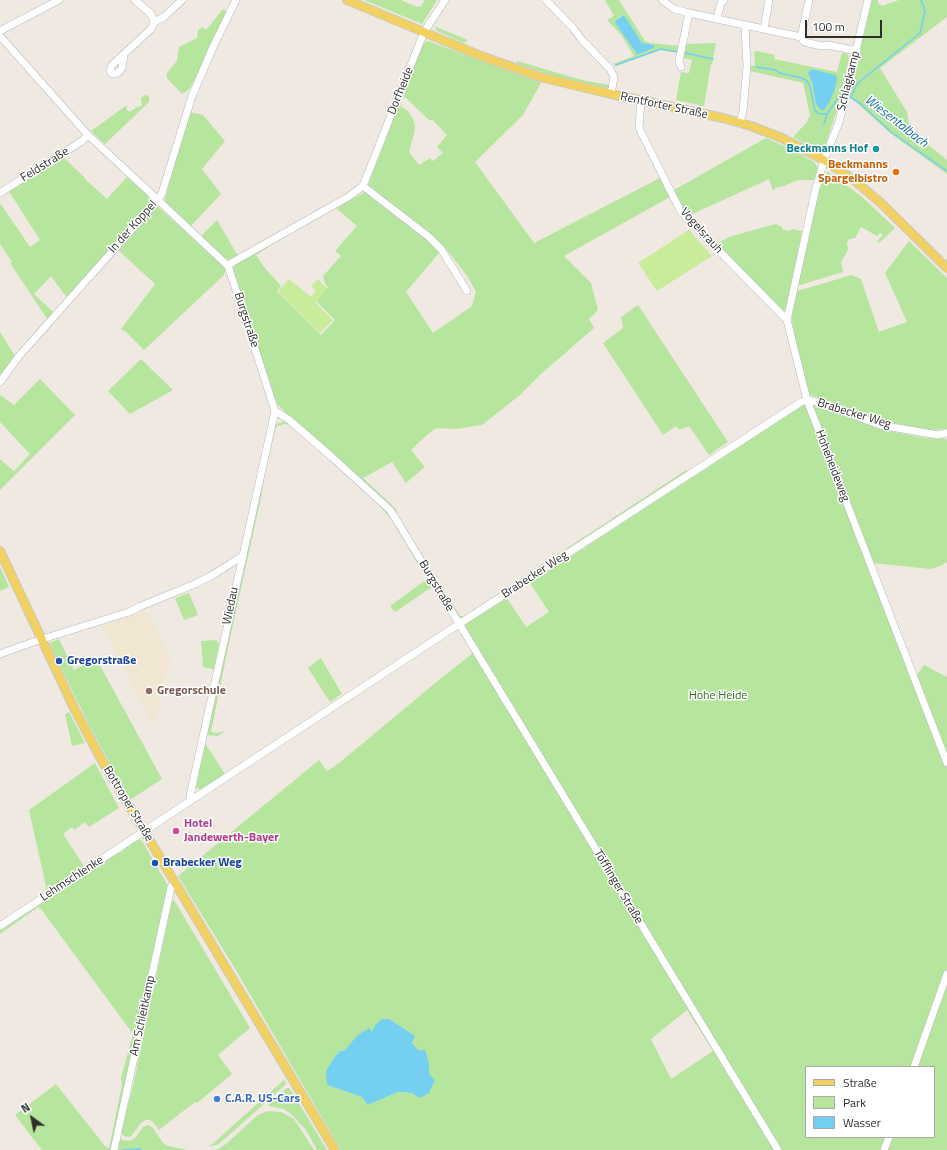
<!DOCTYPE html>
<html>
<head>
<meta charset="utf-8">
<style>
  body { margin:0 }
  #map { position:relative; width:947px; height:1150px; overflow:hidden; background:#efe9e1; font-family:"Titillium Web",sans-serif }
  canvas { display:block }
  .legend { position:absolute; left:805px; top:1066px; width:130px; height:72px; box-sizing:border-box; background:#fff; border:1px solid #ababab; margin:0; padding:5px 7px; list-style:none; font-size:12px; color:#2e2e2e }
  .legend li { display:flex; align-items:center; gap:8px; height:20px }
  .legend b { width:20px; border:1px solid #ababab }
  .north { position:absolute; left:12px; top:1098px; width:40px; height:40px; -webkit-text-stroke:3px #fff; paint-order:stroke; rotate:327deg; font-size:11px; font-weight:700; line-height:16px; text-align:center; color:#2e2e2e }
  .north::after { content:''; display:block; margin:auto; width:14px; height:18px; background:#2e2e2e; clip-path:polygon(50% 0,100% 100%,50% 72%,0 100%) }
  .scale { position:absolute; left:805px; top:20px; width:77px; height:18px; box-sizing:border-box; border:2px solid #2e2e2e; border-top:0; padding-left:5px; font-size:12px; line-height:14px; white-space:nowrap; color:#2e2e2e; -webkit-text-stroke:3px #fff; paint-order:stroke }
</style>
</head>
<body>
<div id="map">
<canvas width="947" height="1150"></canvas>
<ul class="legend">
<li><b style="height:5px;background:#f2d163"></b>Straße</li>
<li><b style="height:11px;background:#b6e59e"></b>Park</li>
<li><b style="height:11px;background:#75cff0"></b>Wasser</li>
</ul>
<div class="north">N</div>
<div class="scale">100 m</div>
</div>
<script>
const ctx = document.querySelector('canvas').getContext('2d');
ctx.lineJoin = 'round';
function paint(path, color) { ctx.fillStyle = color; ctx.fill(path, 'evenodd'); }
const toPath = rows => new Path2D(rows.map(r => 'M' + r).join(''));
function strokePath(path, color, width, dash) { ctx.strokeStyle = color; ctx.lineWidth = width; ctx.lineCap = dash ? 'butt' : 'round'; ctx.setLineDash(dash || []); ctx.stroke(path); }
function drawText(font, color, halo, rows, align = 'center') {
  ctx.font = font + ' "Titillium Web",sans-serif'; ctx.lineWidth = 3; ctx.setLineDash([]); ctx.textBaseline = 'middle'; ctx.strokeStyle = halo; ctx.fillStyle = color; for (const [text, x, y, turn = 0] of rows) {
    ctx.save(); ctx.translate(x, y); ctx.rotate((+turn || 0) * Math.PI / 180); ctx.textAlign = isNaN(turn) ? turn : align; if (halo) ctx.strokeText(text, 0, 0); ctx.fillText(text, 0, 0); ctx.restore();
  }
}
paint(toPath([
  [146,610,170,658,155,724,154,725,102,625]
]), '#f0e6d1');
paint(toPath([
  [364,0,401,0,417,7,421,6,425,0,437,0,422,24],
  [605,0,619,0,645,41,650,43,680,46,679,53,661,50,615,66,613,64,634,56,622,36,607,20,614,16],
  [623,15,626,19,642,43,653,45,654,48,639,54,637,54,615,23,616,20],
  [872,0,878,0,878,3,882,6,899,0,947,0,947,17,880,68,907,112,910,130,947,160,947,174,890,133,849,96],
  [223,9,227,12,194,82,189,89,182,94,167,78,167,73,177,61,179,47,197,38,198,30,203,27,206,30],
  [434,26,436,27,468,40,464,43,437,31],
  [428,41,541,83,523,115,475,162,534,243,660,178,670,197,564,256,591,283,598,310,589,319,594,328,541,374,520,395,482,425,456,429,437,428,429,433,411,450,425,467,406,483,392,462,363,478,397,510,395,512,286,413,276,403,233,270,234,265,280,238,281,239,256,255,264,267,281,286,277,291,321,335,335,320,316,301,328,287,325,284,323,276,341,256,335,251,357,226,336,208,365,192,423,235,438,251,439,253,406,292,433,333,472,306,476,292,468,277,447,250,429,232,368,185,399,103,401,102,402,102,400,106,408,111,413,119,415,126,414,134,409,152,419,165,430,158,433,161,443,153,437,147,447,135,433,120,429,120,405,97,403,99,402,96,423,43],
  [716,43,712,64,711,64,704,106,676,100,681,72,689,73,692,60,683,58,686,44],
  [757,51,775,55,774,59,837,72,842,53,848,54,849,58,838,107,825,146,822,149,818,150,793,137,807,122,810,115,803,83,750,71,750,65,755,66,754,52],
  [809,75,835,89,825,109,816,104,812,82],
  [517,61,582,80,609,85,609,86,607,88,558,77,520,65,516,64],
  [145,95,149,96,149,102,105,144,91,131,127,105,126,109,130,112,137,107,142,106,141,98],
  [189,112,203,115,225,141,202,169,221,194,191,226,166,203,165,199],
  [766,138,795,151,814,162,819,169,816,180,798,180,784,186,775,188,773,191,769,179,688,216,674,190],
  [63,157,84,177,86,180,107,199,127,177,153,201,67,298,51,276,34,294,54,313,48,320,10,263,12,262,0,244,0,203,30,247,40,240,8,190],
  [828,172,833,175,862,197,895,228,879,243,877,241,883,235,880,233,877,236,861,227,855,238,849,239,847,243,848,250,841,262,843,272,800,285,796,284,818,196,824,174],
  [157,206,223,266,225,269,225,272,224,275,144,350,126,332,121,329,155,284,117,249],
  [217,220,238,256,231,260,225,259,201,236],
  [776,224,782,227,782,229,790,231,792,229,802,231,791,288,786,309,784,311,782,311,715,244,732,236],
  [909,241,947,278,947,429,929,430,883,421,810,395,807,391,797,349,792,320,791,309,796,291,815,286,851,275,861,279,879,332,907,322,885,273],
  [638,305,728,442,709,455,689,426,681,429,678,429,676,426,663,435,603,343,623,328,621,317],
  [0,332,15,356,0,378],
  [141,359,173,390,130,414,108,391],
  [40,379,75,415,0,490,0,459,14,471,30,454,0,422,0,395,14,405],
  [805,404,947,764,947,1150,341,1150,234,967,178,876,319,760,327,771,339,763,440,679,473,653,511,716,515,713,464,625,507,598,526,627,549,612,530,583],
  [687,1010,713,1051,671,1079,651,1039],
  [372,1032,412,1043,429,1064,429,1074,412,1093,398,1092,368,1105,362,1097,327,1085,327,1071,335,1056,340,1051,344,1051],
  [806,1067,934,1067,934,1137,806,1137],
  [815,406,884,430,925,438,943,438,947,440,947,562,942,565,931,569,872,563,813,407],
  [282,422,289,422,387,510,445,603,443,604,432,587,395,612,390,606,427,579,391,519,375,501,303,436,289,425,285,424,277,426,275,430,264,478,262,493,230,638,211,732,217,733,225,731,218,736,207,735,275,425],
  [686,470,688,472,463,619,458,617,399,519,400,516,400,519,460,616,464,616],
  [0,567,9,587,0,591],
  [189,593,198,615,184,620,175,598],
  [59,639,74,670,96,658,162,779,130,800,89,725,49,643],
  [216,640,219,644,214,669,203,667,201,641],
  [321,658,342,694,330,702,308,668],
  [924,665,947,677,947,754,915,678],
  [69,712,85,743,72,746,65,714],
  [205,743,225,774,200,790,196,787],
  [95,763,119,808,89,827,85,822,74,830,72,827,63,834,84,866,47,891,29,810],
  [137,839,142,841,168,886,111,1150,42,1150,15,1115,56,1084,101,1141,106,1147,109,1148,122,1085,121,1078,133,1034,41,909,38,907,34,910,0,934,0,928,108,858,122,851],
  [174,900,250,1028,218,1055,232,1074,197,1103,195,1102,159,1130,153,1122,150,1120,145,1120,141,1123,132,1135,129,1137,124,1136,121,1133,133,1086,172,901],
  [284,1080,286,1083,285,1085,219,1144,209,1147],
  [287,1088,289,1088,291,1090,327,1150,317,1150,306,1130,291,1114,284,1109,269,1106,269,1103,271,1101],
  [268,1111,281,1112,294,1119,314,1150,216,1150,226,1144,258,1115],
  [148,1125,152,1127,163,1143,168,1146,187,1150,117,1150,119,1139,128,1141,132,1140,136,1137,143,1127]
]), '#b6e59e');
paint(toPath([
  [689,230,712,256,657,291,638,263],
  [289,279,311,297,316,291,311,286,318,279,327,288,315,302,333,320,320,333,278,291]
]), '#c9ec9a');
paint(toPath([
  [624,15,642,43,654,45,654,48,639,54,637,54,615,23,616,20],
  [812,69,835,75,837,77,835,89,829,103,824,110,821,110,816,104,812,82,808,73],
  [382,1019,389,1019,415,1036,412,1043,418,1050,425,1050,429,1064,429,1074,435,1080,429,1093,420,1098,412,1093,398,1092,368,1105,362,1097,327,1085,326,1071,335,1056,340,1051,344,1051,358,1035,369,1028,372,1032,375,1025]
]), '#75cff0');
strokePath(toPath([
  [685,53,713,59],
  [616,65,661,49,678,52],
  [756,67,775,70,780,73,802,78,807,81,810,86,815,111,820,114,827,114],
  [847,97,850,97,861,104,891,132,947,171],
  [851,97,856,86,859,82,920,33,925,11,921,0],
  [824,124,827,114,838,98,843,97],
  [122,1150,140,1149,141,1150]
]), '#75cff0', 1.5);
const minor = toPath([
  [135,0,151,14,154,22],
  [546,0,573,28,582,40,610,69,614,77,611,94],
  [662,0,674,9,689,13,801,37,804,42,822,46,828,45,857,51],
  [868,0,839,122,824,160,815,192,787,320,807,400,947,763],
  [717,18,721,3,724,0],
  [764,29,769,0],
  [0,31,59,0],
  [0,36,88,135,158,200,228,266,241,305,275,411,288,419,333,458,390,510,397,521,778,1150],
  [801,37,809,0],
  [124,55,122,68,119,72,114,74,112,74,110,71,112,65,151,29,154,22,164,17,182,0],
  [681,67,679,61,689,13],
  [641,101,639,128,681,212,787,320],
  [740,123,743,111,747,66,745,25],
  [363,186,429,237,441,249,467,291],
  [0,193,82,141,88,135],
  [228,266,233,262,348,197,363,186,424,32,445,0],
  [0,382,19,356,158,200,162,193,192,96,213,47,236,0],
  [0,654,36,641,129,612,141,606,195,584,211,576,241,557],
  [192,800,190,797,191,791,275,411],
  [0,926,459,624,801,402,807,400,821,403,880,425,938,435,947,433],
  [914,1067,947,974],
  [114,1150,171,887,175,883],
  [884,1150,889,1137]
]);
const major = toPath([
  [347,0,481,56,540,77,611,94,723,118,751,126,782,138,824,160,854,180,882,204,947,268],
  [0,551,75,710,101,759,335,1150]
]);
strokePath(minor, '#b4b7c1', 8);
strokePath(major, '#c9c9c9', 10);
strokePath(minor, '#fff', 7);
strokePath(major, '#f2d163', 8);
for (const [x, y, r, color] of [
  [876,149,4,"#0f9aa8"],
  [896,172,4,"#e8710a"],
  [59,661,4,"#1a4fb4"],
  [149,691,4,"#8d6e63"],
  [176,831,4,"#d1479c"],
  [155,863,4,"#1a4fb4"],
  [217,1099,4,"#3f7fe0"]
]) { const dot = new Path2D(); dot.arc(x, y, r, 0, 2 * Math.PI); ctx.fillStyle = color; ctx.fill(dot); strokePath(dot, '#fff', 1.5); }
drawText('12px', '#2e2e2e', '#fff', [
  ["Schlagkamp",849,81,-76],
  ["Dorfheide",401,91,-68],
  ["Rentforter Straße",664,106,12],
  ["Feldstraße",45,165,-32],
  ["In der Koppel",133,227,-48],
  ["Vogelsrauh",701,231,48],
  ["Burgstraße",246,320,72],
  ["Brabecker Weg",854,414,17],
  ["Hoheheideweg",832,466,69],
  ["Brabecker Weg",535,575,-33],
  ["Burgstraße",436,586,59],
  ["Wiedau",231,606,-78],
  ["Bottroper Straße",128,804,59],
  ["Lehmschlenke",72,879,-33],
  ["Töfflinger Straße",618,887,59],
  ["Am Schleitkamp",143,1016,-78]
]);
drawText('bold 12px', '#0d838f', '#fff', [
  ["Beckmanns Hof",868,149]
], 'right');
drawText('bold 12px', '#c56008', '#fff', [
  ["Beckmanns",888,165],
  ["Spargelbistro",888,179]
], 'right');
drawText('bold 12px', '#164399', '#fff', [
  ["Gregorstraße",67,661],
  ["Brabecker Weg",163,863]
], 'left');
drawText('bold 12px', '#785e54', '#fff', [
  ["Gregorschule",157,691]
], 'left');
drawText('12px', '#2c6e1b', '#fff', [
  ["Hohe Heide",718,696]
]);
drawText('bold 12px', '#b23c85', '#fff', [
  ["Hotel",184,824],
  ["Jandewerth-Bayer",184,838]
], 'left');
drawText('bold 12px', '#366cbe', '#fff', [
  ["C.A.R. US-Cars",225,1099]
], 'left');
drawText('italic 13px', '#0d6fa3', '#fff', [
  ["Wiesentalbach",896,122,38]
]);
</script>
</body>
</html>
